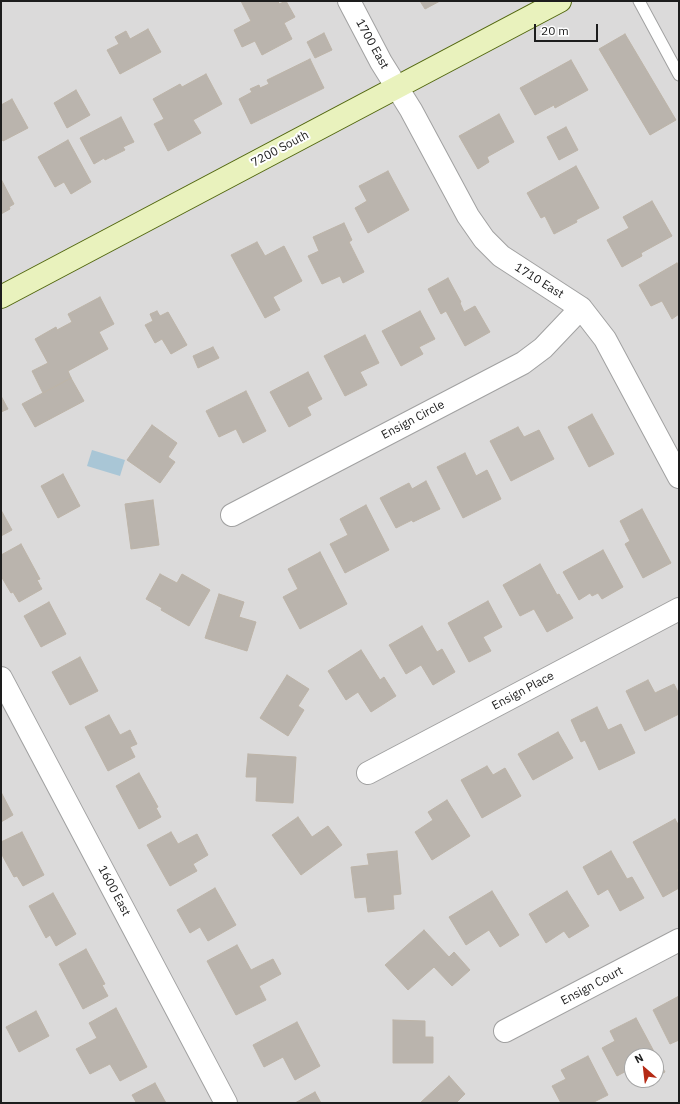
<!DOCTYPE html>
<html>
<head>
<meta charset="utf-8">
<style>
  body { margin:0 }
  #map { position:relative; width:680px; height:1104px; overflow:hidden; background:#edebe4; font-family:"IBM Plex Sans",sans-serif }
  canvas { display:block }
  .frame { position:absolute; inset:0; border:2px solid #1d1d1d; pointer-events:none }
  .north { position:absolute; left:624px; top:1048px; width:40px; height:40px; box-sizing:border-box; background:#fff; border:1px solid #a5a5a5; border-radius:50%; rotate:332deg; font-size:11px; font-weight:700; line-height:16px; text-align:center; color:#1d1d1d }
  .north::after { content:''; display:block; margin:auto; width:14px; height:18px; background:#b52a15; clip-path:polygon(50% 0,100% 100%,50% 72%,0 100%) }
  .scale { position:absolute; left:534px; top:24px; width:64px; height:18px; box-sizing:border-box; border:2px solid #1d1d1d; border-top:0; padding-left:5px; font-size:12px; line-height:14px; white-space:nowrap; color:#1d1d1d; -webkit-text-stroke:3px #fff; paint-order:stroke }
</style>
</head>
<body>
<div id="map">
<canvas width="680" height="1104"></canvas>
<div class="frame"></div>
<div class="north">N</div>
<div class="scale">20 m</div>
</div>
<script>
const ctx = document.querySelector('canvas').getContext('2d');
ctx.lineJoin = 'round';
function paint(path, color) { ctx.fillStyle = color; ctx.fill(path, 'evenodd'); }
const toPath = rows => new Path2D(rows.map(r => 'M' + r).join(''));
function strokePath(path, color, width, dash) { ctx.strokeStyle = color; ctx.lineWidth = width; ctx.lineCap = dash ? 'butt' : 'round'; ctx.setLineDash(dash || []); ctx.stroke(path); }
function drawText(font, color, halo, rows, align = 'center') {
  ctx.font = font + ' "IBM Plex Sans",sans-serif'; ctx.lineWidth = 4; ctx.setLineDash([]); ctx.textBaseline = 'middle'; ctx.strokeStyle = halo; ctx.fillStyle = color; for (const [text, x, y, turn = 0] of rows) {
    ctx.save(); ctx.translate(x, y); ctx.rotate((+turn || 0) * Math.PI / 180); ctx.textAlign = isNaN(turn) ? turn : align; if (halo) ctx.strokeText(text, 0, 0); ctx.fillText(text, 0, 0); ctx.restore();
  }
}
paint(toPath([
  [1,1,679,1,679,1103,1,1103],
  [632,1056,656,1056,656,1080,632,1080]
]), '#dbdada');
paint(toPath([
  [92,450,125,460,120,476,87,466]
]), '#a9c6d6');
const building = toPath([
  [241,1,278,1,279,4,286,1,295,17,284,23,292,39,262,55,255,41,242,47,234,30,251,21,241,1],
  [420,1,440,1,425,9,420,1],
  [148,29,161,52,120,74,107,50,119,44,115,37,126,31,130,39,148,29],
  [324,33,332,50,315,58,307,42,324,33],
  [625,34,676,120,650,135,599,49,625,34],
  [310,59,324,88,251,124,239,99,252,92,250,89,259,85,260,88,269,84,267,80,310,59],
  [571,60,588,90,555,108,554,105,535,115,520,88,571,60],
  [206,74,222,104,193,120,201,133,168,151,154,124,164,119,153,99,180,84,182,87,206,74],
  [76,90,90,115,67,128,54,103,76,90],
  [12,99,28,128,3,141,1,138,1,105,12,99],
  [499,114,514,142,487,157,489,162,478,169,459,136,499,114],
  [121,117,134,142,123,147,125,150,105,160,104,158,94,164,80,138,121,117],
  [566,127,578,150,559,160,547,137,566,127],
  [68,140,91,182,71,194,64,182,55,187,38,157,68,140],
  [576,166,599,208,576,220,577,222,554,234,545,216,541,218,527,193,576,166],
  [388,171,409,210,368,233,355,208,367,201,359,186,388,171],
  [1,179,14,204,9,207,10,209,1,214,1,179],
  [652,201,672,236,641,253,642,256,622,267,607,240,629,228,623,217,652,201],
  [344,223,352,240,349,242,364,272,343,283,340,276,322,284,308,256,319,251,313,237,344,223],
  [257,242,265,256,284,246,302,281,273,297,280,310,265,318,231,255,257,242],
  [677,263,679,267,679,314,672,319,662,301,651,306,639,285,677,263],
  [448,278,461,302,460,303,464,312,475,306,490,332,465,346,446,311,441,314,428,289,448,278],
  [100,297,114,324,99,332,108,349,68,371,71,378,43,393,32,371,48,363,35,339,56,327,57,330,72,322,68,314,100,297],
  [157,311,160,316,168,312,187,345,171,354,162,339,155,343,145,325,153,321,150,314,157,311],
  [420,311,435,339,419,347,423,354,401,366,382,331,420,311],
  [365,335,379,363,360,372,367,385,345,396,324,356,365,335],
  [213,347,219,358,198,368,193,356,213,347],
  [308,372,322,399,307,407,311,415,289,427,270,392,308,372],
  [71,378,84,401,35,427,22,404,71,378],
  [246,391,266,431,243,443,236,429,219,437,206,411,246,391],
  [1,396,8,409,1,412,1,396],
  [592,414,614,454,589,467,568,427,592,414],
  [152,425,177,443,168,457,175,462,160,483,127,460,152,425],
  [518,427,524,437,539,430,554,459,511,481,490,441,518,427],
  [465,453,476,476,487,470,501,499,463,518,437,467,465,453],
  [63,474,80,506,58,518,41,486,63,474],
  [426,481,440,509,413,522,412,520,396,528,380,498,409,483,412,489,426,481],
  [153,500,159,545,131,549,125,504,153,500],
  [366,505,389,550,345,573,330,544,348,535,340,519,366,505],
  [642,509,671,563,643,578,625,544,630,541,620,521,642,509],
  [1,510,12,530,1,536,1,510],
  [21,544,40,579,37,580,42,589,19,602,13,592,11,593,1,576,1,555,21,544],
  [603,550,623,587,602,599,598,593,592,596,590,593,579,600,563,572,603,550],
  [320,552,347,604,300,629,283,597,298,589,288,569,320,552],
  [540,564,557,595,559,594,573,618,547,632,534,609,520,616,503,585,540,564],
  [160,574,177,583,182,574,210,590,189,626,161,610,162,608,146,599,160,574],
  [219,594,244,602,239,617,256,622,247,651,205,638,219,594],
  [488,601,502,627,483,637,491,651,469,662,448,623,488,601],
  [49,602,66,634,41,647,24,616,49,602],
  [422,626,437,652,442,649,455,672,433,685,421,665,406,674,389,645,422,626],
  [361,650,380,680,384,677,396,696,371,712,358,692,346,700,328,671,361,650],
  [80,657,98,691,70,705,52,672,80,657],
  [287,675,309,689,298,706,304,710,288,736,260,718,287,675],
  [648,680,655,693,674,684,679,694,679,714,645,731,626,691,648,680],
  [597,707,608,730,621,724,635,753,599,770,585,740,581,742,571,720,597,707],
  [109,715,120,735,130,730,137,744,130,747,135,757,108,771,85,727,109,715],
  [558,732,573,758,533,780,518,754,558,732],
  [248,754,296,757,293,803,256,801,257,777,246,777,248,754],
  [487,766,493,775,505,768,521,796,482,818,461,780,487,766],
  [139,773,158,807,156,808,161,817,139,829,116,786,139,773],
  [1,792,13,815,1,822,1,792],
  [447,800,470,836,432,860,415,832,433,820,428,812,447,800],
  [298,817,312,837,328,826,342,845,301,875,272,835,298,817],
  [675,819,679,826,679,869,677,870,679,874,679,888,663,897,633,842,675,819],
  [22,832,44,875,23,886,17,876,14,877,1,853,1,842,22,832],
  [171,832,178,844,197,834,208,855,193,864,197,871,170,886,147,845,171,832],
  [397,851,401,894,393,895,394,909,368,912,366,897,355,898,351,867,369,865,367,854,397,851],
  [611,851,627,879,632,877,644,898,620,911,608,889,598,895,583,867,611,851],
  [215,888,236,925,208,941,200,927,190,933,177,910,215,888],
  [492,891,519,935,500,947,489,930,466,945,449,917,492,891],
  [567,891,589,926,569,938,564,931,546,943,529,914,567,891],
  [53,893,76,934,56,946,50,935,46,938,29,906,53,893],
  [424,930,449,957,454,952,470,970,452,986,434,967,408,990,385,965,424,930],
  [237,945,251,970,273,959,281,974,259,986,266,1000,236,1015,207,961,237,945],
  [86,949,105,984,102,985,108,996,83,1009,59,964,86,949],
  [679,996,679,1040,670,1044,653,1010,679,996],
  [116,1008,147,1067,120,1081,110,1064,90,1074,76,1049,97,1038,89,1023,116,1008],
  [36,1011,49,1036,19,1052,6,1027,36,1011],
  [636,1018,665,1072,656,1077,656,1056,632,1056,632,1068,617,1076,602,1048,615,1041,610,1031,636,1018],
  [393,1020,425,1021,425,1037,433,1037,433,1063,393,1063,393,1020],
  [297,1022,320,1066,295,1080,283,1057,264,1067,253,1045,297,1022],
  [588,1056,608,1095,592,1103,561,1103,552,1086,566,1079,561,1070,588,1056],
  [449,1076,465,1094,456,1103,420,1103,449,1076],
  [155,1083,166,1103,134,1103,136,1102,132,1095,155,1083],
  [315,1092,321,1103,295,1103,315,1092]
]);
paint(building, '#bab4ad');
strokePath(building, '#bdb4a8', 1);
const lane = toPath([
  [639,1,679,75]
]);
const street = toPath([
  [349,1,381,62,411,110,468,216,484,239,501,256,581,308,605,339,679,477],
  [232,515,523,363,543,348,581,308],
  [1,678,226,1103],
  [368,773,679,609],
  [505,1031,679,940]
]);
const secondary = toPath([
  [1,297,560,1]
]);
strokePath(lane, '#a1a1a1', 13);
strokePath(street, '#a1a1a1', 24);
strokePath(secondary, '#536810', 24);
strokePath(lane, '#fff', 11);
strokePath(street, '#fff', 22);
strokePath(secondary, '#e9f2bd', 22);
drawText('12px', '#1d1d1d', '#fff', [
  ["1700 East",372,44,61],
  ["7200 South",280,149,-28],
  ["1710 East",539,281,32],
  ["Ensign Circle",413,420,-28],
  ["Ensign Place",523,691,-28],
  ["1600 East",114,891,62],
  ["Ensign Court",592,986,-28]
]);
</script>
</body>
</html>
